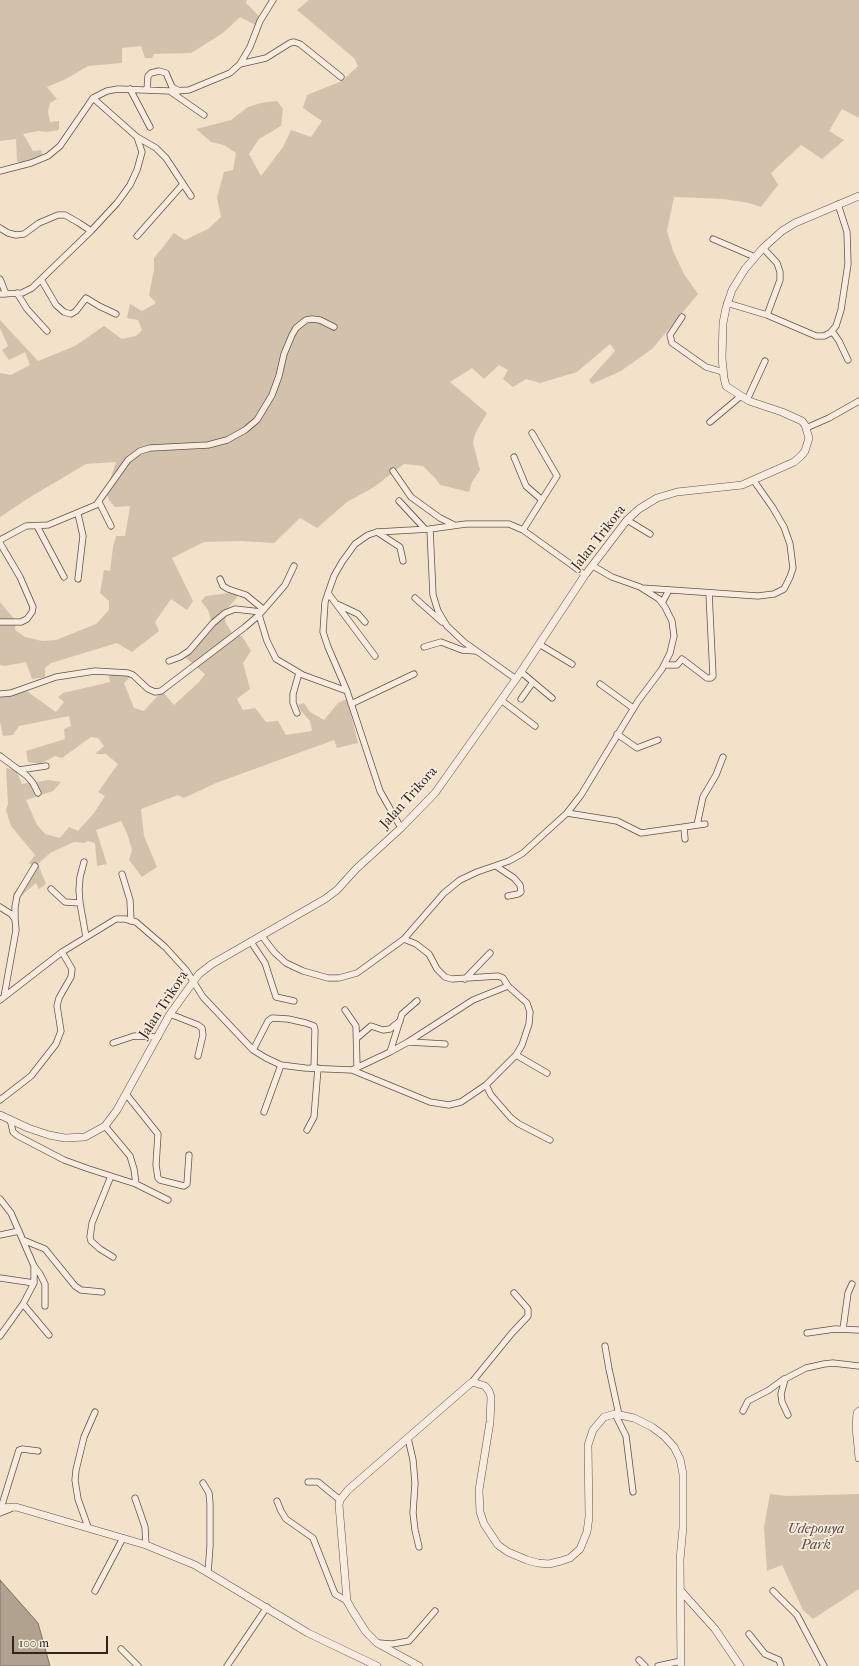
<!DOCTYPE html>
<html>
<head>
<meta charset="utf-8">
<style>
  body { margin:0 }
  #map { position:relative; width:859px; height:1666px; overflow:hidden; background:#f3e2ca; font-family:"IM FELL French Canon",serif }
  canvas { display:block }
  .scale { position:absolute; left:12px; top:1636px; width:96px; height:18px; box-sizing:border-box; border:2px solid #2e251b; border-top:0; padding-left:5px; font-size:12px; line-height:14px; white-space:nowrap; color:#2e251b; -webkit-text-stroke:3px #f7ecdd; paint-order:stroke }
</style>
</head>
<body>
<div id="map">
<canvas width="859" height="1666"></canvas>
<div class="scale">100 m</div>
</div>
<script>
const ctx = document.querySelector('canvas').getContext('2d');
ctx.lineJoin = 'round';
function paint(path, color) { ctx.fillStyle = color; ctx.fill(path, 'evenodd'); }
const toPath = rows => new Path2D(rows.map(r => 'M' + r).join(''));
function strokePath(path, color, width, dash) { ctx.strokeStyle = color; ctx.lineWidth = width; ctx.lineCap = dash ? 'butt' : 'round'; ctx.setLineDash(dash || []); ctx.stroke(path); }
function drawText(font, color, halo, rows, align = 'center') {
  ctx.font = font + ' "IM FELL French Canon",serif'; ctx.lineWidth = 3.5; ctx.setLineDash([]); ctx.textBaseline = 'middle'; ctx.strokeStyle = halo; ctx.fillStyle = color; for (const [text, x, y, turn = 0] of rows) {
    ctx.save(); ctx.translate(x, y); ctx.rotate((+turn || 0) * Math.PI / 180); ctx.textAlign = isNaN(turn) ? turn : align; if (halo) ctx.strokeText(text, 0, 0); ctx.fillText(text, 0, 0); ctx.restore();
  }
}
paint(toPath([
  [0,0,247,0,246,3,260,17,257,26,240,17,223,33,191,53,154,54,152,58,145,58,141,46,122,48,122,63,88,66,66,79,47,87,57,99,50,103,48,112,50,122,59,121,59,130,46,132,38,131,23,134,33,151,41,150,43,157,32,159,22,164,17,161,16,139,0,141],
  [309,0,859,0,859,118,842,109,829,131,844,140,822,159,801,145,771,173,778,185,761,207,749,203,724,199,674,197,667,231,673,251,684,274,698,294,652,349,621,371,592,384,589,380,615,351,610,344,577,372,540,383,526,379,513,387,503,379,508,370,499,365,484,379,472,368,450,382,487,413,475,434,473,443,480,470,472,482,469,492,440,485,436,479,423,466,404,464,374,487,347,502,317,528,300,518,274,543,241,541,204,542,172,558,193,601,187,610,171,599,155,622,159,631,132,652,117,643,51,663,45,668,45,677,32,679,26,662,5,666,0,665,0,602,16,621,15,630,25,637,42,641,56,640,96,624,109,610,109,601,100,593,104,570,110,571,113,547,116,536,125,536,130,506,115,507,109,500,106,492,116,462,86,464,27,499,0,517,0,373,11,375,30,365,25,352,9,360,2,350,8,346,0,328,0,320,38,361,75,346,104,326,122,339,136,336,142,330,138,320,127,318,130,304,142,311,156,303,149,295,154,270,154,258,174,233,185,240,208,229,221,217,217,198,224,172,233,170,236,153,224,145,211,142,196,129,231,120,248,107,261,103,277,101,283,109,281,126,259,139,249,154,261,176,283,147,291,130,311,137,322,121,303,108,307,95,342,81,358,66,354,58,297,10],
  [229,593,239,595,227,609,225,622,234,636,242,636,251,651,243,663,250,689,237,699,243,710,255,708,266,722,278,721,286,735,312,731,310,721,301,711,298,705,304,703,310,712,324,720,338,703,347,699,358,743,337,748,334,740,216,783,184,798,178,795,141,809,144,836,157,867,142,877,129,860,132,850,127,833,121,821,96,830,107,864,97,866,95,843,88,841,84,843,74,842,50,853,38,864,46,884,39,889,36,883,19,898,13,894,33,867,29,863,35,855,11,826,6,810,8,804,6,768,16,770,22,784,49,780,61,782,53,791,26,800,37,825,45,834,60,838,69,827,78,831,94,813,105,796,98,792,118,764,106,754,95,754,104,746,98,738,91,737,62,758,55,756,40,764,28,762,26,751,65,739,64,729,71,726,69,716,19,726,13,735,3,736,0,722,0,691,21,687,56,712,64,702,58,697,63,693,110,682,108,671,126,669,134,673,124,683,134,708,144,711,162,691,174,705,199,682,205,674,186,658,212,623,208,610,201,601,206,596],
  [770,1494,787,1496,859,1494,859,1589,813,1619,803,1610,782,1565,767,1571,764,1527]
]), '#d2c2ac');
const water = toPath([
  [0,1580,38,1623,50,1666,0,1666,0,1580]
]);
paint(water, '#b0a28e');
strokePath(water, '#7c7060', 1);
const minor = toPath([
  [240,64,266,58,290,43,294,42,300,44,341,77],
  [130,89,150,127],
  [147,90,148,76,151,73,159,71,166,73,172,87,179,91],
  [171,92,204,115],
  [93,98,107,91,118,89,170,91,189,90,230,73,240,64,250,47,260,21,273,0],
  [137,137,156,148,166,158,191,196],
  [0,171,31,163,48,156,60,146,93,98,137,137,142,152,137,170,130,185,117,203,91,231,32,288,22,293,0,294],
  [0,228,8,233,16,235,24,234,39,223,58,215,65,215,79,223,91,231],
  [137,236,183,184],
  [713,239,755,257],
  [763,248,777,263,780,272,780,280,767,315],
  [0,279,6,294],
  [42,281,56,305,64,312,71,314,76,311,86,298,99,306,116,314],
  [17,293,27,309,47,331],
  [727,303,767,315,816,336,824,336,830,333,836,326,841,310,848,264,847,232,838,204],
  [682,317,670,335,672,343,706,367,723,372],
  [832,331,839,341,848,360],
  [747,400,765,361],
  [710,422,741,396],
  [806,428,829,418,859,401],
  [514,457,526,486,542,500],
  [393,471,411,497,440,518,454,525],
  [399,501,425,529],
  [99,502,111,526],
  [627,520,650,534],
  [37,526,64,577],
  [430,529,433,595,438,611,447,626,464,642,516,679],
  [523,530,557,476,532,433],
  [377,532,400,547,403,561],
  [0,540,26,526,48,525,96,505,128,460,140,451,150,448,208,445,227,440,245,430,257,420,272,395,279,376,284,354,292,335,296,328,306,320,312,319,320,320,334,327],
  [0,543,20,577,33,607,32,612,27,619,21,622,0,622],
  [78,579,83,536,78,514],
  [220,579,223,586,228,589,246,595,263,609],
  [642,588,758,596,774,594,784,589,790,577,793,568,790,544,784,527,773,508,754,481],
  [328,593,375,656],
  [415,598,442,622],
  [662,603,669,590],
  [337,604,358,614,365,622],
  [259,615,267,641,276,659,303,675,347,691],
  [539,644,572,664],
  [424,647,441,642,462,650,476,651],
  [169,661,180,657,189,651,213,623,225,613,235,609,261,612],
  [665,665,677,665,682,659,707,678,711,678,713,676,709,593],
  [521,672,552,698],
  [600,684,633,708],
  [0,694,11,693,56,677,95,671,128,673,133,675,148,689,155,692,161,691,245,627,259,615,285,585,294,566],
  [521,699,533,682],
  [501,700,535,726],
  [351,704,414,674],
  [297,713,293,703,293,694,299,673],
  [617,734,637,748,658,740],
  [0,756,27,776,33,783,38,793],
  [19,770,46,766],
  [567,813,617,821,641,833,705,824],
  [697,825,703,797,716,775,723,757],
  [401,828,380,791,347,691,328,647,323,632,325,602,328,593,334,576,342,562,355,544,368,535,377,532,430,529,466,524,509,524,523,530,569,563,585,575],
  [684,828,685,839],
  [84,862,80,877,79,890,80,903,86,937],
  [496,866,514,878,520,885,521,892,518,894,508,896],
  [122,874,130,900,131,921],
  [51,889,65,902,80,903],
  [0,907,11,914,15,919,16,930,4,997],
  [15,919,15,907,17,896,35,866],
  [262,936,274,952,286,963,303,971,328,978,339,978,357,973,404,939,444,893,460,880,477,872,509,861,523,853,567,813,581,795,638,701,662,669,670,653,674,636,672,621,665,607,659,599,640,587,612,577,593,566],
  [251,942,265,963,276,997,294,1001],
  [465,979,490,953],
  [0,1000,62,952,116,919,125,919,136,922,165,947,186,970,203,997,253,1050,266,1058,281,1065,305,1068,352,1070,430,1102,449,1105,461,1102,486,1085,516,1055,522,1045,529,1024,530,1012,527,1003,508,986,503,978,498,976,452,979,445,977,437,969,429,954,416,944,404,939],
  [345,1010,356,1026,357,1067],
  [170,1014,198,1025,202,1028,203,1035,198,1056],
  [357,1038,371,1026,383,1030,390,1029,400,1021],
  [409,1042,445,1044],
  [113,1043,134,1036,158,1037],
  [253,1050,268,1021,272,1018,288,1019,306,1023,314,1026,315,1030,314,1068],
  [390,1052,402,1014,417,1001],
  [516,1055,547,1073],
  [352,1070,390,1052,408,1042,473,1000,508,986],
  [486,1085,491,1095,511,1118,519,1124,550,1140],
  [126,1094,158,1134,156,1165,158,1178,160,1180,184,1186,187,1184,189,1155],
  [0,1100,31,1076,56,1044,61,1031,57,1006,59,998,71,977,72,969,62,952],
  [264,1112,281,1065],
  [10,1119,13,1132,18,1136,64,1160,89,1169,136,1184,168,1200],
  [105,1126,130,1156,134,1169,136,1184],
  [307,1130,314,1117,318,1068],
  [111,1176,92,1223,90,1237,91,1241,100,1249,113,1257],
  [0,1199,11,1213,34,1266,34,1283,23,1304,0,1336],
  [0,1235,19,1231],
  [23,1240,45,1249,75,1286,81,1290,102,1292],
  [34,1266,40,1274,45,1284,45,1306],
  [0,1278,34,1283],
  [23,1304,49,1335],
  [843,1329,848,1293,852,1284],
  [807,1333,835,1329,859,1330],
  [605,1346,609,1369,619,1415],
  [472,1382,512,1333,528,1316,528,1309,514,1293],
  [743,1411,748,1401,769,1390,784,1379],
  [615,1414,626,1436,633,1492],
  [788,1415,782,1402,781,1394,785,1379,806,1368,824,1364,833,1363,859,1366],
  [408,1438,413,1460,415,1483,413,1513,415,1530,419,1547],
  [308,1482,318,1482,340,1500],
  [203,1483,209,1493,210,1504,210,1546,208,1573],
  [135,1498,145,1527,146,1545],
  [277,1501,281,1511,286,1519,313,1538,335,1594,347,1601],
  [1,1508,19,1450,22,1449,38,1451],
  [0,1513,10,1509],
  [88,1527,78,1499,75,1480,76,1470,84,1437,95,1412],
  [95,1591,123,1538],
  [773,1591,797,1615,824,1666],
  [749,1634,765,1654,779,1660,781,1666],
  [379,1643,392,1644,409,1641,435,1611],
  [121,1649,138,1666],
  [639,1660,645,1666],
  [227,1666,267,1607],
  [658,1666,681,1661]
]);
const tertiary = toPath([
  [0,1115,28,1128,49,1135,65,1138,85,1137,105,1126,117,1110,170,1014,199,974,212,964,325,899,337,890,356,869,401,828,435,793,516,679,585,575,627,520,639,509,657,498,677,492,742,485,794,462,801,456,805,451,809,438,805,425,802,421,782,412,749,401,726,386,724,378,722,358,723,323,726,308,732,290,745,269,763,248,782,231,795,223,859,196],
  [859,1411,857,1413,856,1427,859,1458],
  [0,1508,16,1507,146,1545,195,1565,308,1633,377,1666],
  [680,1590,715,1629,740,1666],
  [419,1666,377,1643,366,1632,352,1610,347,1601,339,1505,340,1500,348,1490,472,1382,485,1386,489,1391,491,1397,490,1422,479,1490,480,1512,484,1524,498,1545,508,1552,527,1560,538,1563,549,1564,561,1561,570,1558,580,1549,587,1532,589,1517,588,1445,593,1430,604,1417,615,1414,634,1418,652,1427,664,1436,674,1447,680,1459,683,1474,683,1527,680,1560,681,1666]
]);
strokePath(minor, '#5f5447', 7);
strokePath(tertiary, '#5f5447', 8);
strokePath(minor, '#f7ecdd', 5.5);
strokePath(tertiary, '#f7ecdd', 7);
drawText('14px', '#2e251b', '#f7ecdd', [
  ["Jalan Trikora",599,538,-52],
  ["Jalan Trikora",409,798,-48],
  ["Jalan Trikora",164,1005,-57]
]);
drawText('italic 14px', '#574c3f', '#f7ecdd', [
  ["Udepouya",816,1530],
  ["Park",816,1546]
]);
</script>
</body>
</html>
